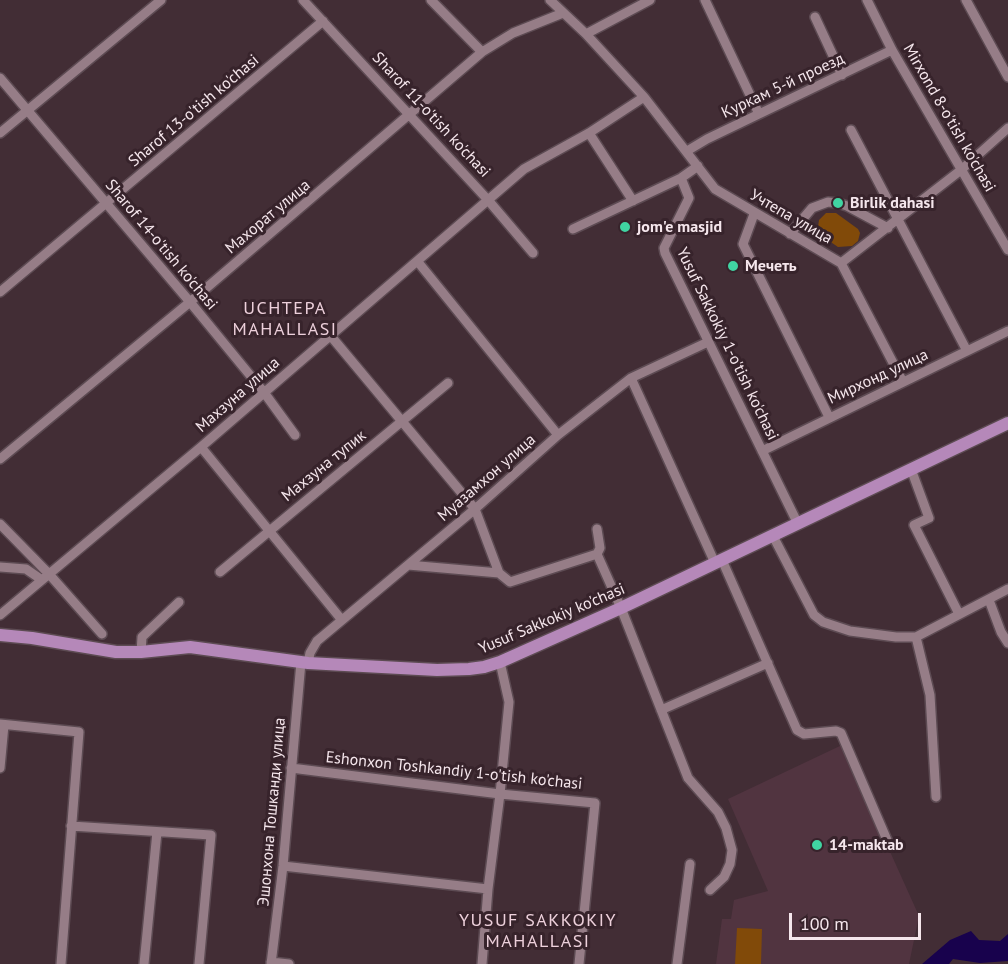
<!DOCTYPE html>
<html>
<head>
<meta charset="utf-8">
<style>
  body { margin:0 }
  #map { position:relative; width:1008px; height:964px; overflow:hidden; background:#422d35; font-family:"PT Sans",sans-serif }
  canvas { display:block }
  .scale { position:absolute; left:789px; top:913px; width:132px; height:27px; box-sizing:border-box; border:3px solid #f5e6ec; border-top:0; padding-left:8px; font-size:18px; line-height:21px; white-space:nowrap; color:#f5e6ec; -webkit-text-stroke:4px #37232b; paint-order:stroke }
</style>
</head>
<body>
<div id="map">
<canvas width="1008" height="964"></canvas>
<div class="scale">100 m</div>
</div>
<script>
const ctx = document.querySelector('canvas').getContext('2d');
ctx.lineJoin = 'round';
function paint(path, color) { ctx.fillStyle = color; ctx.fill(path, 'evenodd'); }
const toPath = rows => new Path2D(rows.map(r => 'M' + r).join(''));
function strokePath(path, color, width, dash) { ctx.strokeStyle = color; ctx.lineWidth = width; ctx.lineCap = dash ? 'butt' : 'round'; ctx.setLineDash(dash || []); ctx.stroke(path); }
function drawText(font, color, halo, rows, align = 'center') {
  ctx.font = font + ' "PT Sans",sans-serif'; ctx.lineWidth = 6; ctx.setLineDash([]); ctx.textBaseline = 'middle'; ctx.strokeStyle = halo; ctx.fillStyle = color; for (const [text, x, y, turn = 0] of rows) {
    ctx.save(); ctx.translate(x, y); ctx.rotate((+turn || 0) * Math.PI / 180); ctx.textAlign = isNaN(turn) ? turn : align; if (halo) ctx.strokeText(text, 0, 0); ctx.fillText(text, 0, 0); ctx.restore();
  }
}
paint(toPath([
  [842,745,919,916,909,964,716,964,722,919,731,919,734,900,768,891,728,799]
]), '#513440');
paint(toPath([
  [826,213,836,213,858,229,860,233,858,241,852,246,838,247,819,234,818,227,819,220],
  [737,928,762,929,761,964,735,964]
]), '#814a09');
paint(toPath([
  [971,931,979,940,1000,941,1008,934,1008,961,980,963,953,959,949,964,922,964,950,940]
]), '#18024d');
const minor = toPath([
  [303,0,488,200,533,253],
  [431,0,482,52],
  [550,0,586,34,644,97,715,189,841,263],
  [705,0,759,114],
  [867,0,892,50,1008,250],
  [966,0,1008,77],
  [815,17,842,75],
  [586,34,650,0],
  [0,78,190,302,263,391,295,435],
  [851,130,967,351],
  [0,133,161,0],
  [589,133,633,201],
  [687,151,707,139,892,50],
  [681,178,689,198,664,248,665,253,798,524],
  [754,214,743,244,829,417],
  [573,229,681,178,698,166],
  [790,234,812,208,828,202,838,203,847,206,888,228],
  [418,262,558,435],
  [841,263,961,170,1008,128],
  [841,263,903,382],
  [0,292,323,21],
  [330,335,475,509,499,573],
  [631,378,715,563],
  [201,447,341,619],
  [762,451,1008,331],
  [0,459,190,302,482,52,513,33,563,13],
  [911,469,929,518,914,525,959,614],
  [0,524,49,574,102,634],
  [597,529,600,548,597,554,621,608,688,778,718,812,726,828,732,850,730,864,724,877,710,890],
  [773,536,814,615,823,622,850,631,896,637,916,637,1008,589],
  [722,560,797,730,804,734,836,731,841,733,887,840],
  [408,565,499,573,510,582,597,554],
  [0,567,26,569,42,580],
  [220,572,448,383],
  [989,600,1001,632,1008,643],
  [0,615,201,447,524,169,589,133,644,97],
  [916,637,930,695,936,797],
  [141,652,142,637,179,602],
  [308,663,310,653,317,641,475,509,558,435,631,378,708,342],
  [661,710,768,663],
  [0,724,79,732,61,964],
  [0,768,4,725],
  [291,768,500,794,595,803,579,964],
  [71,826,211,835,199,964],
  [283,866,488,889],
  [271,962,289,964],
  [144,964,157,832],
  [271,964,283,866,301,662],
  [482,964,488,889,500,794,509,702,500,662],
  [677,964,690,864]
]);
const major = toPath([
  [0,635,32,638,116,652,141,652,190,647,308,663,437,670,469,669,484,667,500,662,621,608,1008,423]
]);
strokePath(minor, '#5d4b53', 12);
strokePath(major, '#5d4b53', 15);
strokePath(minor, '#967d87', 9);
strokePath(major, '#b588b9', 12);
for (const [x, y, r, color] of [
  [838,203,6,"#40d4a2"],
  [625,227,6,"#40d4a2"],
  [733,266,6,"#40d4a2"],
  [817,845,6,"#40d4a2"]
]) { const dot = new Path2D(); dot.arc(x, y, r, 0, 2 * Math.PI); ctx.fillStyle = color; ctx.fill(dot); strokePath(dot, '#37232b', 2); }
drawText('16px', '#f5e6ec', '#37232b', [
  ["Куркам 5-й проезд",783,86,-25],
  ["Sharof 13-o'tish ko'chasi",194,111,-40],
  ["Sharof 11-o'tish ko'chasi",431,115,47],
  ["Mirxond 8-o'tish ko'chasi",949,118,60],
  ["Махорат улица",268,217,-40],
  ["Учтепа улица",791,217,30],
  ["Sharof 14-o'tish ko'chasi",161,245,50],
  ["Yusuf Sakkokiy 1-o'tish ko'chasi",727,344,64],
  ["Мирхонд улица",878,377,-25],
  ["Махзуна улица",238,395,-41],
  ["Махзуна тупик",324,466,-39],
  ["Муазамхон улица",487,478,-41],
  ["Yusuf Sakkokiy ko'chasi",552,619,-23],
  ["Eshonxon Toshkandiy 1-o'tish ko'chasi",454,771,6],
  ["Эшонхона Тошканди улица",272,812,-85]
]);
drawText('bold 16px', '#f5e6ec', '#37232b', [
  ["Birlik dahasi",850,203],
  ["jom'e masjid",637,227],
  ["Мечеть",745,266],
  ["14-maktab",829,845]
], 'left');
ctx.letterSpacing = '1.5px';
drawText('18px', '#edd0db', '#37232b', [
  ["UCHTEPA",285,309],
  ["MAHALLASI",285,330],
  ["YUSUF SAKKOKIY",538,921],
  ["MAHALLASI",538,942]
]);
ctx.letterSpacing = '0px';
</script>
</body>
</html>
